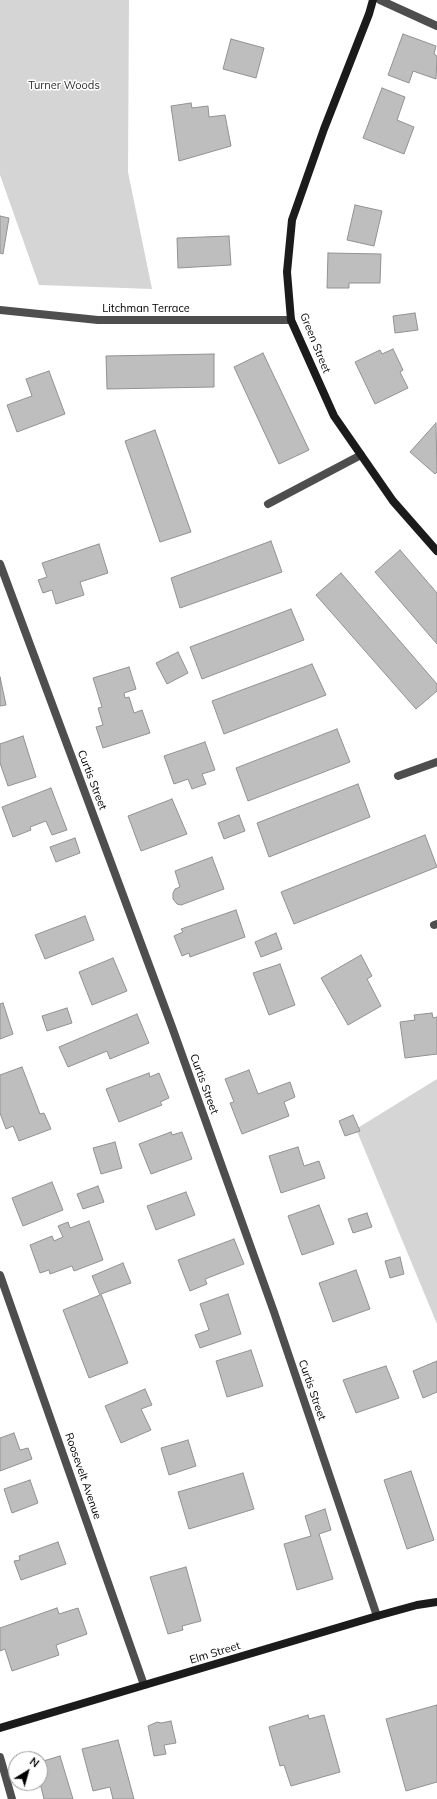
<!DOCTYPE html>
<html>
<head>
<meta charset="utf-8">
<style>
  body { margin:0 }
  #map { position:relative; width:437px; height:1799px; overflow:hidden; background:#fff; font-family:Mulish,sans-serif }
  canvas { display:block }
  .north { position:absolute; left:8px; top:1751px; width:40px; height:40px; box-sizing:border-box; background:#fff; border:1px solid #999; border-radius:50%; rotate:37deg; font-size:11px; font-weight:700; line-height:16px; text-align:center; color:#000 }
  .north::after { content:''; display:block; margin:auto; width:14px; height:18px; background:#000; clip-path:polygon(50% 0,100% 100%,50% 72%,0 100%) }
</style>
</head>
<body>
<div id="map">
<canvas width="437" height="1799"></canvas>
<div class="north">N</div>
</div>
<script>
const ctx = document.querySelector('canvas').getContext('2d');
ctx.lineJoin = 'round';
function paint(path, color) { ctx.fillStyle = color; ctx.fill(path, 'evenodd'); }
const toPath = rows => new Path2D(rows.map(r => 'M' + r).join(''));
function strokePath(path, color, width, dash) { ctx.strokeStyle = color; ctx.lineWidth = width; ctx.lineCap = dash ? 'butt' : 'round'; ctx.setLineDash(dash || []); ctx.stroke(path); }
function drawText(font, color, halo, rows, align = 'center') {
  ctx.font = font + ' Mulish,sans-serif'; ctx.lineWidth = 3; ctx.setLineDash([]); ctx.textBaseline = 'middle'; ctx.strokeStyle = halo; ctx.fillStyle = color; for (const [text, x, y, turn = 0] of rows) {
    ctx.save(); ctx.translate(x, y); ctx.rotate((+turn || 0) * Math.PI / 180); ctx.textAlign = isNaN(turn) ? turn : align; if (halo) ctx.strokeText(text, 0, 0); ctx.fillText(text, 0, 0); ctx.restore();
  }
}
paint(toPath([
  [0,0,129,0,128,172,152,289,39,285,0,175],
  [437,1079,437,1324,356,1129]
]), '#d5d5d5');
const building = toPath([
  [403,34,436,46,434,54,437,56,436,79,413,71,409,83,388,75,403,34],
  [231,39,264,48,256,78,223,69,231,39],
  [382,88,405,97,397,120,414,127,404,154,363,138,382,88],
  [191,103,192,108,208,106,209,117,225,115,231,146,179,161,171,106,191,103],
  [355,205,382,211,374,246,347,240,355,205],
  [0,216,9,218,3,254,0,253,0,216],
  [229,236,231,265,178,268,177,238,229,236],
  [328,253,381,254,380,283,349,283,349,288,327,288,328,253],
  [415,313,418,330,395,333,393,316,415,313],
  [393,349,403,370,400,372,408,388,375,404,355,362,380,350,382,354,393,349],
  [263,353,309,450,279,464,234,367,263,353],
  [214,354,214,387,107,389,106,356,214,354],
  [49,371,65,414,17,432,7,405,32,396,26,379,49,371],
  [436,423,437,472,435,474,410,452,436,423],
  [155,430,191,532,160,542,125,441,155,430],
  [271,541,282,572,180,608,171,578,271,541],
  [99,544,108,573,80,582,84,595,56,604,52,590,43,593,38,580,47,577,42,563,99,544],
  [400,550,437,593,437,644,375,572,400,550],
  [341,573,437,684,437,691,416,709,316,595,341,573],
  [291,609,304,640,202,679,190,647,291,609],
  [178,652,188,673,167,684,156,663,178,652],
  [312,664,326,695,224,734,212,701,312,664],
  [129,667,136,689,124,693,125,698,129,697,134,713,142,710,150,733,103,748,96,727,103,725,98,708,102,707,93,678,129,667],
  [0,677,6,705,0,706,0,677],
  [337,729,350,762,248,801,236,768,337,729],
  [23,736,36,777,8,786,0,763,0,744,23,736],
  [205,742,215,770,202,774,206,784,192,789,188,779,174,784,164,756,205,742],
  [358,784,370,817,269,857,257,823,358,784],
  [51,788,67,830,52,835,46,821,30,827,31,830,13,837,2,807,51,788],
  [172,799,187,834,141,851,128,816,172,799],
  [239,815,245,831,224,839,218,823,239,815],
  [425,835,437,867,294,924,281,892,425,835],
  [75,838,80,853,56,862,50,847,75,838],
  [212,857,224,889,181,905,177,904,173,899,173,893,175,889,180,887,175,871,212,857],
  [236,910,245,937,190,957,189,953,182,956,174,936,183,932,181,929,236,910],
  [85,916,94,940,45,959,35,935,85,916],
  [276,933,282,949,261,957,255,942,276,933],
  [361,955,372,976,367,979,381,1006,348,1025,321,978,361,955],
  [113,958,127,991,92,1005,79,972,113,958],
  [280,964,295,1005,269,1015,253,973,280,964],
  [3,1003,13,1034,0,1039,0,1004,3,1003],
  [67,1008,72,1023,47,1031,42,1016,67,1008],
  [432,1013,433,1018,437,1017,437,1054,405,1058,400,1022,415,1020,414,1015,432,1013],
  [137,1014,149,1043,110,1059,107,1051,68,1067,59,1047,137,1014],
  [22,1067,40,1114,44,1113,51,1129,19,1141,13,1126,6,1129,0,1113,0,1075,22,1067],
  [249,1070,258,1094,290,1082,295,1097,284,1102,289,1116,242,1134,230,1103,234,1102,225,1079,249,1070],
  [149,1073,150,1077,159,1073,169,1098,160,1102,162,1105,119,1122,106,1089,149,1073],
  [353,1115,360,1131,345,1136,339,1121,353,1115],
  [171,1132,172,1135,182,1132,192,1159,151,1174,139,1144,171,1132],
  [115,1142,122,1168,101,1174,93,1148,115,1142],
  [298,1147,304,1166,319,1161,325,1178,281,1193,269,1156,298,1147],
  [52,1182,63,1210,23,1226,12,1198,52,1182],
  [98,1186,104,1202,83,1209,77,1194,98,1186],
  [186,1192,195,1215,156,1230,147,1206,186,1192],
  [319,1205,334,1244,302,1255,288,1216,319,1205],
  [367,1213,372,1227,353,1233,348,1219,367,1213],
  [89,1221,103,1260,74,1271,72,1266,50,1274,49,1270,40,1273,30,1245,52,1236,54,1241,63,1237,58,1226,68,1222,70,1228,89,1221],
  [234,1239,244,1264,205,1279,207,1284,190,1291,178,1260,234,1239],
  [400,1257,404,1274,390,1278,385,1261,400,1257],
  [123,1263,131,1283,101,1294,128,1363,89,1378,63,1310,100,1295,92,1276,123,1263],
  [356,1270,370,1309,333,1322,319,1283,356,1270],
  [228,1294,241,1334,200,1348,195,1335,209,1330,200,1304,228,1294],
  [251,1350,263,1386,227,1397,216,1361,251,1350],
  [437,1361,437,1392,423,1398,413,1371,437,1361],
  [386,1366,399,1398,356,1413,343,1380,386,1366],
  [145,1389,152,1405,141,1409,151,1430,121,1443,105,1406,145,1389],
  [14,1433,20,1450,28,1448,32,1459,0,1471,0,1438,14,1433],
  [188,1440,196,1466,169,1475,161,1448,188,1440],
  [411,1471,434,1540,407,1549,384,1480,411,1471],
  [243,1473,254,1509,189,1529,178,1492,243,1473],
  [30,1480,38,1503,12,1513,4,1489,30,1480],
  [325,1509,331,1530,319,1534,333,1579,297,1590,284,1544,311,1536,305,1516,325,1509],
  [58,1542,66,1564,21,1580,14,1561,20,1560,19,1556,58,1542],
  [186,1567,201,1621,182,1626,183,1630,168,1634,150,1577,186,1567],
  [57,1608,59,1614,78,1608,87,1634,56,1645,59,1655,12,1671,5,1649,0,1651,0,1628,57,1608],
  [437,1705,437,1782,406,1791,386,1719,437,1705],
  [308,1715,309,1719,324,1715,340,1772,291,1786,284,1765,280,1766,269,1727,308,1715],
  [171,1721,176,1743,164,1745,166,1754,154,1756,148,1726,157,1722,161,1723,171,1721],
  [118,1740,134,1799,113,1799,110,1787,93,1791,82,1749,118,1740],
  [60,1756,73,1799,44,1799,40,1783,40,1762,60,1756]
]);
paint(building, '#bebebe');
strokePath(building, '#929292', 1);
strokePath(toPath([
  [398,776,437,762]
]), '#4e4e4e', 8);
strokePath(toPath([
  [380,0,437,26],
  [0,310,98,320,291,320],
  [268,504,361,455],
  [0,564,172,1027,274,1312,377,1616],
  [434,925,437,924],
  [0,1275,144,1685],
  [0,1757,12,1799]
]), '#4e4e4e', 8);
strokePath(toPath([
  [373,0,369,14,324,129,292,220,287,272,291,320,334,416,393,501,437,551],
  [0,1728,377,1616,417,1605,437,1602]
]), '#1b1b1b', 8);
drawText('11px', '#2c2c2c', '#fff', [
  ["Turner Woods",64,86]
]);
drawText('11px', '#000', '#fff', [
  ["Litchman Terrace",146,309],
  ["Green Street",315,343,68],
  ["Curtis Street",92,780,69],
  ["Curtis Street",204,1084,70],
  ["Curtis Street",312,1390,71],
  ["Roosevelt Avenue",83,1476,71],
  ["Elm Street",215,1653,-17]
]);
</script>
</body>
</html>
